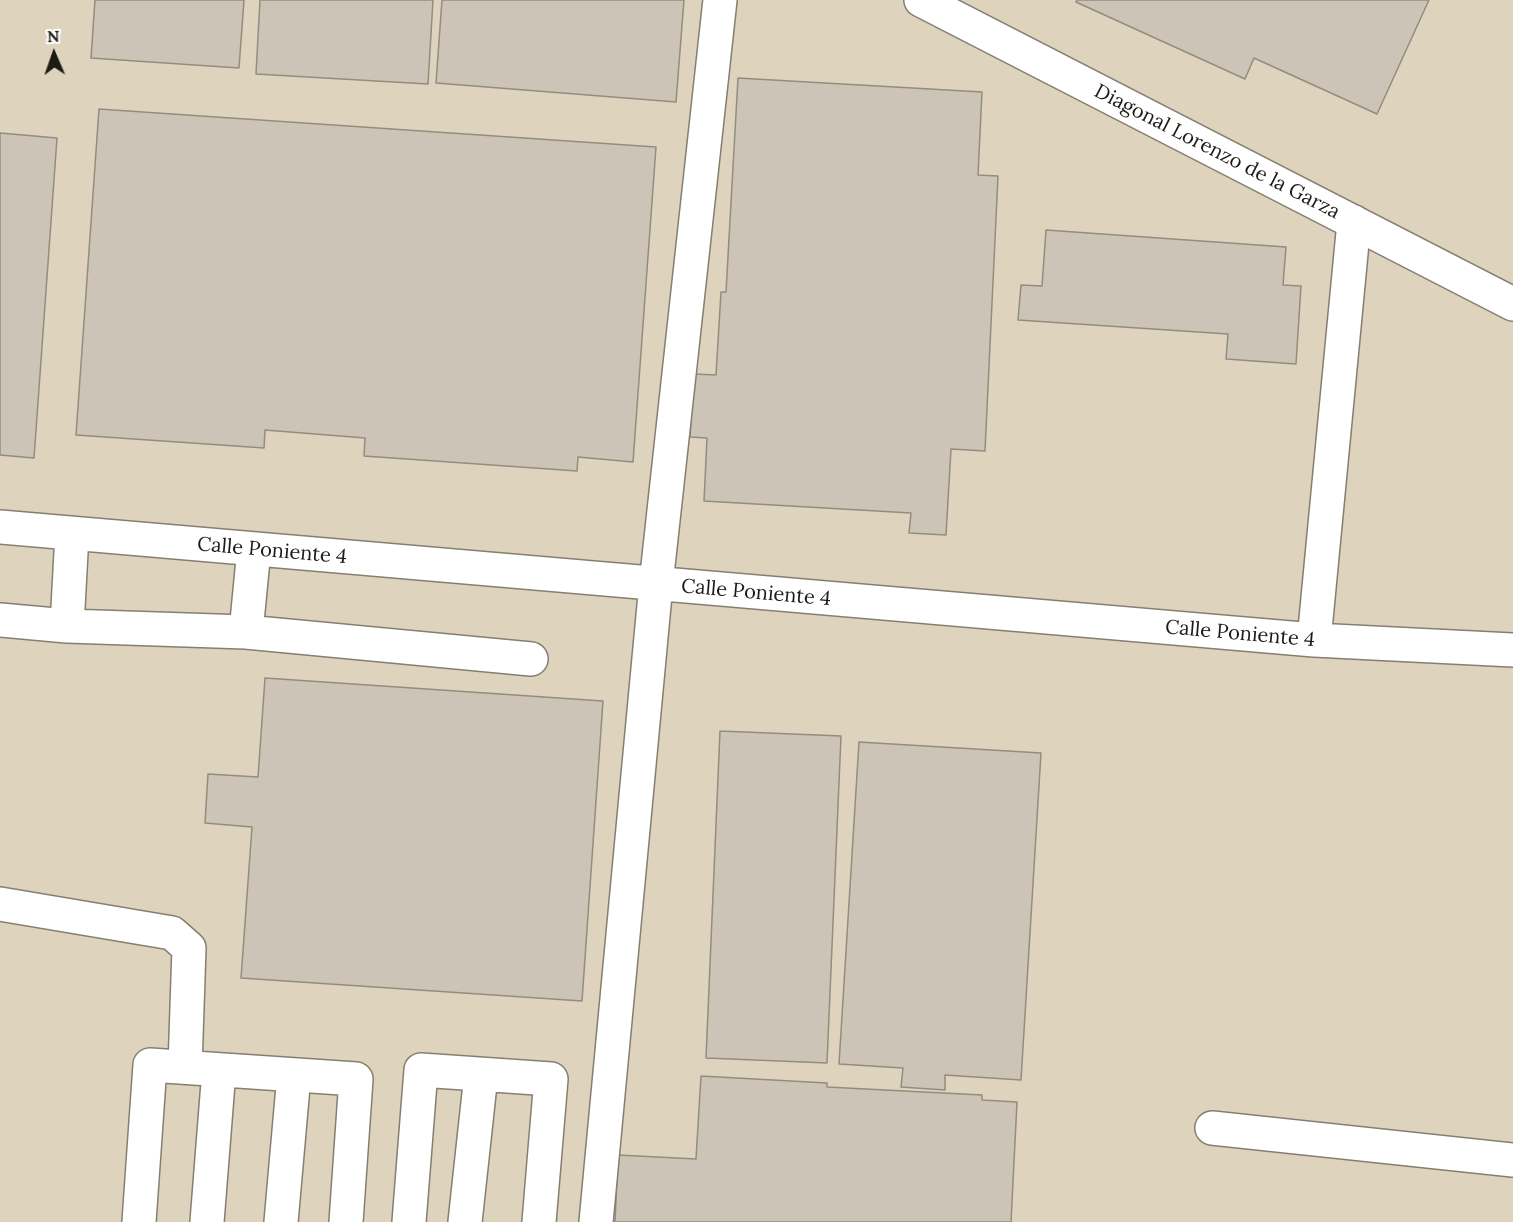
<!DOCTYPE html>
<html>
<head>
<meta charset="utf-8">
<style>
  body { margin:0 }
  #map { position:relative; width:1513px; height:1222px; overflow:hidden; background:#e6dfd1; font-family:Lora,serif }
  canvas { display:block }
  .north { position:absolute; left:24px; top:24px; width:60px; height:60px; -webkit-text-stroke:4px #fff; paint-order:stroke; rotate:358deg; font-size:16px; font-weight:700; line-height:24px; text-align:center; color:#1e1b16 }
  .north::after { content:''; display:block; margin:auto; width:21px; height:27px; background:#1e1b16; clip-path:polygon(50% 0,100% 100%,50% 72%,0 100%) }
</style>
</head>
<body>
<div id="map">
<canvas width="1513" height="1222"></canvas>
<div class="north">N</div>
</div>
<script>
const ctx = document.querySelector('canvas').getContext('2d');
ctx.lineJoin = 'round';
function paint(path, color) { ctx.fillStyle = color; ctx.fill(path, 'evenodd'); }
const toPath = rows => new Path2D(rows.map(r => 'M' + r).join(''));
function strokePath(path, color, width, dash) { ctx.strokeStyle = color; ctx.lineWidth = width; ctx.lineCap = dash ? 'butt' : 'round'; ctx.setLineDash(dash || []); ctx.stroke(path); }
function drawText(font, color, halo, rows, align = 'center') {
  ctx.font = font + ' Lora,serif'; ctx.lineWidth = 5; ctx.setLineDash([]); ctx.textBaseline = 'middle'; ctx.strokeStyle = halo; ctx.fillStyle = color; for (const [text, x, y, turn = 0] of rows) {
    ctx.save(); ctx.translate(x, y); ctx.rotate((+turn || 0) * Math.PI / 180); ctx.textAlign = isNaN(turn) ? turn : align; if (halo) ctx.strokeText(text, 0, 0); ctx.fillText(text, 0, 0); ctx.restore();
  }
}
paint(toPath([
  [0,0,1513,0,1513,1222,0,1222]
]), '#ded4be');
const building = toPath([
  [95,0,244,0,239,68,91,58,95,0],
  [260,0,433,0,428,84,256,74,260,0],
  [442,0,684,0,676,102,436,83,442,0],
  [1077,0,1429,0,1377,114,1254,58,1245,79,1076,2,1077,0],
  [738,78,982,92,978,175,998,176,985,451,951,449,946,535,909,533,911,513,704,501,707,438,690,437,694,374,716,375,721,292,726,292,738,78],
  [99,109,656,147,633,462,578,457,577,471,364,456,365,438,265,430,264,448,76,435,99,109],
  [0,133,57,138,34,458,0,455,0,133],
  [1046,230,1286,247,1283,285,1301,286,1296,364,1226,359,1228,334,1018,320,1021,285,1042,286,1046,230],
  [265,678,603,701,582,1001,241,978,252,827,205,823,208,774,258,777,265,678],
  [720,731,841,736,827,1063,706,1058,720,731],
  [859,742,1041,753,1021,1080,945,1075,945,1090,901,1087,903,1068,839,1064,859,742],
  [701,1076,827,1083,827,1087,982,1095,982,1100,1017,1102,1011,1222,615,1222,618,1155,696,1159,701,1076]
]);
paint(building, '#ccc5b7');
strokePath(building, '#938d7f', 1.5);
const minor = toPath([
  [921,0,1513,304],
  [0,527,1314,640,1513,650],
  [0,620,67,626,246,632,531,659],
  [67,626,72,534],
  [246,632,254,549],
  [1314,640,1354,222],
  [0,904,172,933,189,948,185,1067],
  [1212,1128,1513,1160],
  [139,1222,150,1065,356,1079,346,1222],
  [207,1222,219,1070],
  [281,1222,294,1075],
  [409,1222,421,1070,551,1079,539,1222],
  [465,1222,481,1075],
  [596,1222,656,584,720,0]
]);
strokePath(minor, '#857e71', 36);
strokePath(minor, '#fff', 33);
drawText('20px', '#1e1b16', '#fff', [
  ["Diagonal Lorenzo de la Garza",1217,152,27],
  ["Calle Poniente 4",272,551,5],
  ["Calle Poniente 4",756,593,5],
  ["Calle Poniente 4",1240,634,5]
]);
</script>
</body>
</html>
